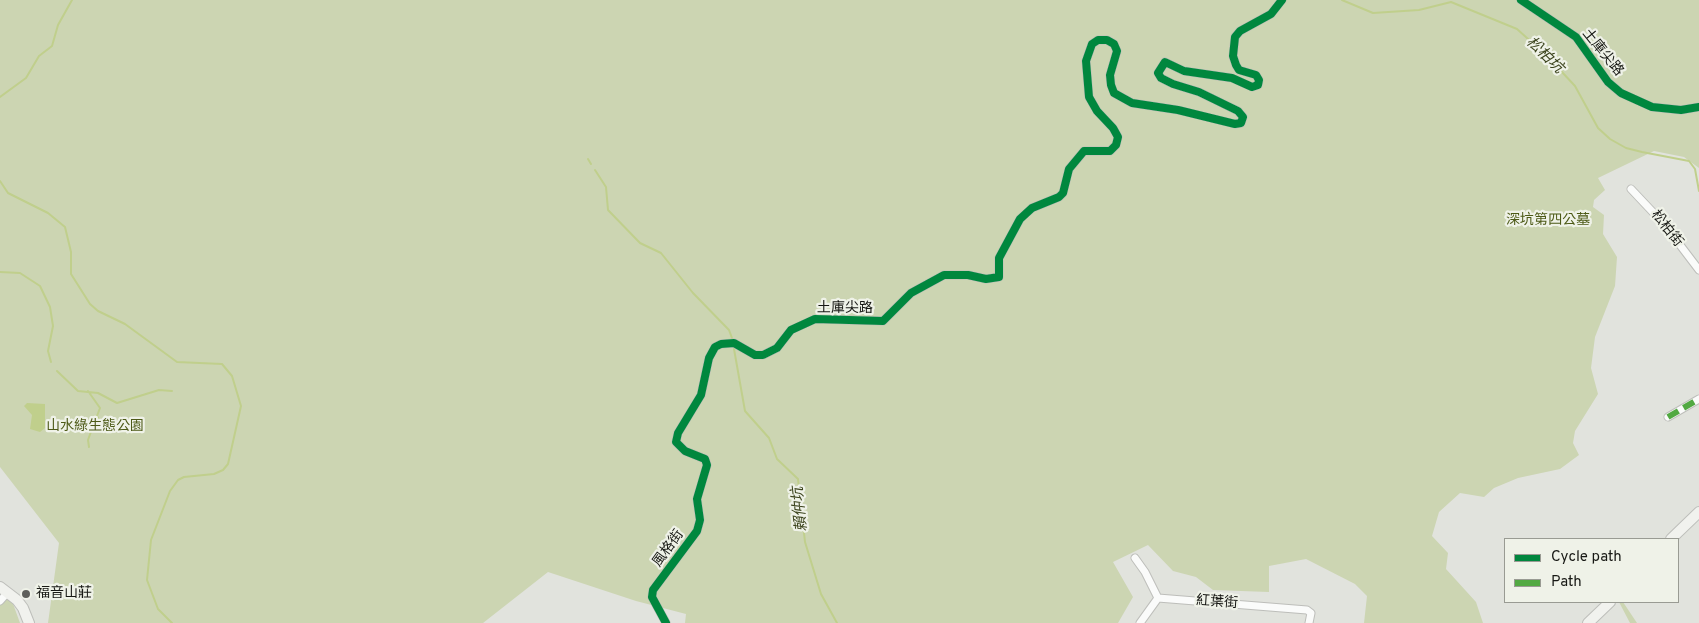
<!DOCTYPE html>
<html>
<head>
<meta charset="utf-8">
<style>
  body { margin:0 }
  #map { position:relative; width:1699px; height:623px; overflow:hidden; background:#e1e3dd; font-family:Overpass,sans-serif }
  canvas { display:block }
  .legend { position:absolute; left:1504px; top:538px; width:175px; height:65px; box-sizing:border-box; background:#eff2e8; border:1px solid #999b93; margin:0; padding:6px 9px; list-style:none; font-size:15px; color:#171814 }
  .legend li { display:flex; align-items:center; gap:10px; height:25px }
  .legend b { width:25px; border:1px solid #999b93 }
</style>
</head>
<body>
<div id="map">
<canvas width="1699" height="623"></canvas>
<ul class="legend">
<li><b style="height:6px;background:#00873e"></b>Cycle path</li>
<li><b style="height:6px;background:#52a942"></b>Path</li>
</ul>
</div>
<script>
const ctx = document.querySelector('canvas').getContext('2d');
ctx.lineJoin = 'round';
function paint(path, color) { ctx.fillStyle = color; ctx.fill(path, 'evenodd'); }
const toPath = rows => new Path2D(rows.map(r => 'M' + r).join(''));
function strokePath(path, color, width, dash) { ctx.strokeStyle = color; ctx.lineWidth = width; ctx.lineCap = dash ? 'butt' : 'round'; ctx.setLineDash(dash || []); ctx.stroke(path); }
function drawText(font, color, halo, rows, align = 'center') {
  ctx.font = font + ' Overpass,"Noto Sans TC",sans-serif'; ctx.lineWidth = 4.5; ctx.setLineDash([]); ctx.textBaseline = 'middle'; ctx.strokeStyle = halo; ctx.fillStyle = color; for (const [text, x, y, turn = 0] of rows) {
    ctx.save(); ctx.translate(x, y); ctx.rotate((+turn || 0) * Math.PI / 180); ctx.textAlign = isNaN(turn) ? turn : align; if (halo) ctx.strokeText(text, 0, 0); ctx.fillText(text, 0, 0); ctx.restore();
  }
}
paint(toPath([
  [0,0,1699,0,1699,168,1684,157,1654,151,1598,178,1605,190,1594,200,1593,207,1604,215,1603,234,1617,257,1615,286,1595,337,1591,368,1598,394,1575,431,1573,443,1579,455,1560,469,1518,478,1494,488,1484,497,1460,493,1439,512,1432,536,1448,553,1446,569,1476,602,1483,623,1364,623,1367,596,1355,584,1306,559,1269,566,1269,592,1213,590,1196,577,1173,571,1148,545,1113,562,1133,597,1118,623,685,623,686,614,636,601,548,572,483,623,48,623,59,543,0,467],
  [0,595,12,601,20,623,0,623],
  [1619,602,1623,602,1637,623,1630,623]
]), '#ccd5b2');
paint(toPath([
  [27,403,45,404,45,428,40,432,30,429,32,415,24,406]
]), '#c0cf8c');
strokePath(toPath([
  [1342,0,1373,13,1419,10,1451,2,1517,29,1548,57,1575,86,1598,128,1610,139,1626,148,1642,152,1689,161,1695,169,1699,191],
  [0,97,26,78,39,56,52,46,58,25,72,0],
  [588,159,591,164],
  [595,170,606,187,608,210,640,243,661,253,693,293,729,330,732,338],
  [0,181,8,193,48,213,65,227,71,252,71,274,90,304,98,311,125,324,177,362,222,364,232,376,241,406,228,464,223,470,214,474,184,477,178,480,170,491,151,540,147,580,158,609,172,623],
  [0,272,20,273,40,286,50,307,53,326,48,351,51,362],
  [734,349,745,411,769,438,777,459,798,479,805,542,821,594,837,623],
  [57,371,78,391,98,393,117,403,159,390,172,391],
  [88,391,100,408,97,416,100,421,93,426,88,440,89,447]
]), '#c0cf8c', 2);
const street = toPath([
  [1521,0,1576,37,1608,82,1621,93,1652,107,1681,110,1699,107],
  [1631,189,1664,224,1699,270],
  [1668,417,1699,399],
  [1135,558,1145,572,1158,598],
  [1158,598,1307,610,1311,613,1309,623],
  [0,601,8,592],
  [666,623,652,597,653,590,697,531,700,520,697,499,707,465,705,459,685,451,676,442,678,433,701,395,709,358,715,347,721,344,734,343,755,355,763,355,777,348,791,330,815,319,883,321,911,293,944,275,968,275,986,279,999,277,999,258,1020,219,1032,208,1059,197,1063,193,1069,169,1084,151,1110,151,1116,145,1118,137,1113,128,1097,111,1089,97,1086,61,1092,44,1098,40,1107,40,1114,44,1117,51,1110,75,1111,85,1114,93,1132,103,1178,110,1235,124,1241,123,1243,117,1238,111,1199,92,1173,84,1161,78,1158,73,1165,62,1184,71,1232,78,1252,87,1258,85,1259,80,1256,75,1239,70,1236,65,1233,56,1235,37,1240,31,1271,14,1282,0],
  [1140,623,1158,598]
]);
const secondary = toPath([
  [1671,539,1699,512],
  [0,587,17,600,23,608,29,623],
  [1588,623,1610,602]
]);
strokePath(street, '#bdbeba', 9);
strokePath(secondary, '#bdbeba', 12);
strokePath(street, '#fafbfa', 7);
strokePath(secondary, '#f1f2ee', 10);
strokePath(toPath([
  [1668,417,1699,399]
]), '#52a942', 6, [12, 6]);
strokePath(toPath([
  [1521,0,1576,37,1608,82,1621,93,1652,107,1681,110,1699,107],
  [666,623,652,597,653,590,697,531,700,520,697,499,707,465,705,459,685,451,676,442,678,433,701,395,709,358,715,347,721,344,734,343,755,355,763,355,777,348,791,330,815,319,883,321,911,293,944,275,968,275,986,279,999,277,999,258,1020,219,1032,208,1059,197,1063,193,1069,169,1084,151,1110,151,1116,145,1118,137,1113,128,1097,111,1089,97,1086,61,1092,44,1098,40,1107,40,1114,44,1117,51,1110,75,1111,85,1114,93,1132,103,1178,110,1235,124,1241,123,1243,117,1238,111,1199,92,1173,84,1161,78,1158,73,1165,62,1184,71,1232,78,1252,87,1258,85,1259,80,1256,75,1239,70,1236,65,1233,56,1235,37,1240,31,1271,14,1282,0]
]), '#00873e', 8);
for (const [x, y, r, color] of [
  [26,594,5,"#5e5f5a"]
]) { const dot = new Path2D(); dot.arc(x, y, r, 0, 2 * Math.PI); ctx.fillStyle = color; ctx.fill(dot); strokePath(dot, '#eff2e8', 2); }
drawText('14px', '#171814', '#eff2e8', [
  ["土庫尖路",1602,53,51],
  ["松柏街",1666,229,52],
  ["土庫尖路",845,309],
  ["風格街",669,549,-54],
  ["紅葉街",1217,603,4]
]);
drawText('14px', '#4d5a17', '#eff2e8', [
  ["深坑第四公墓",1548,221],
  ["山水綠生態公園",95,427]
]);
drawText('14px', '#171814', '#eff2e8', [
  ["福音山莊",36,594]
], 'left');
drawText('italic 15px', '#3c441d', '#eff2e8', [
  ["松柏坑",1544,56,44],
  ["賴仲坑",801,509,-96]
]);
</script>
</body>
</html>
